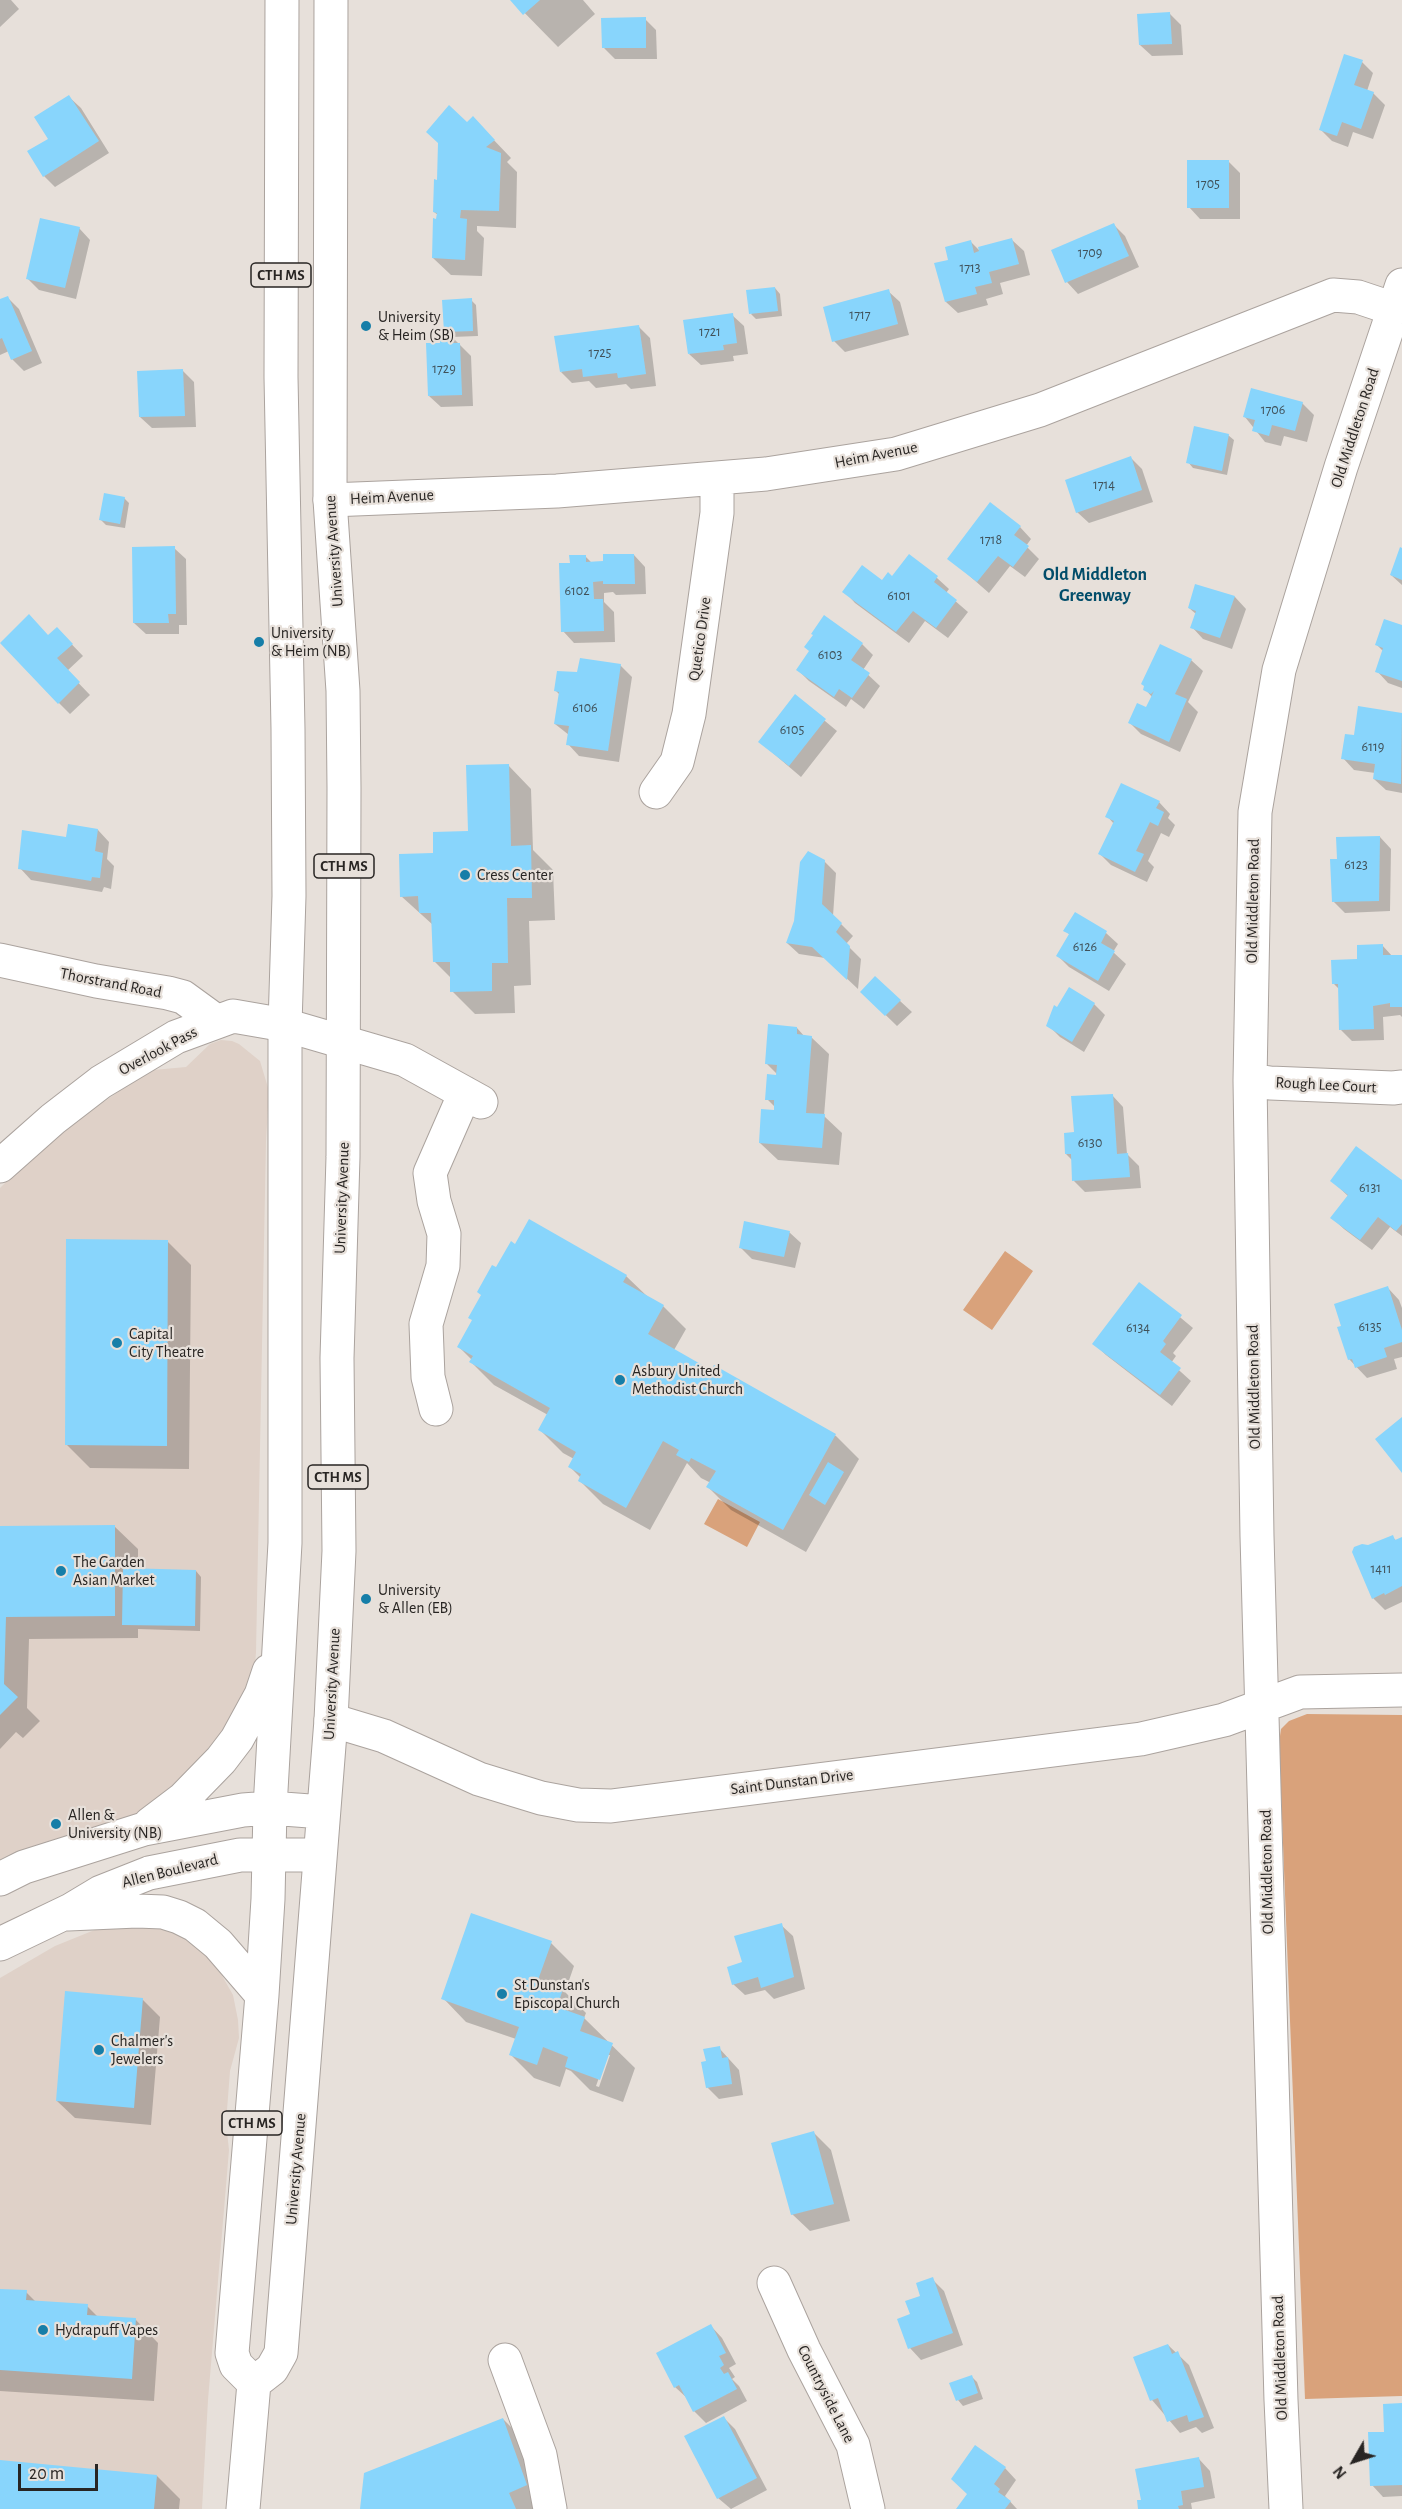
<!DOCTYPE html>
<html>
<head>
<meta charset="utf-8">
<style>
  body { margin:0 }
  #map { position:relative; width:1402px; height:2509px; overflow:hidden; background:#e7e0da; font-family:"Alegreya Sans",sans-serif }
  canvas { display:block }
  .north { position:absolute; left:1324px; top:2431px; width:60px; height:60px; -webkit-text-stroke:4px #e7e0da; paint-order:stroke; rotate:231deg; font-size:16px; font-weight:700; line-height:24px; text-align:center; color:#282523 }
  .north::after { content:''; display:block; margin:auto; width:21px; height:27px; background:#282523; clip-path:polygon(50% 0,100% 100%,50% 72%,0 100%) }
  .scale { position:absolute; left:18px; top:2464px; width:80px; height:27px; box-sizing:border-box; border:3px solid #282523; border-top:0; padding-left:8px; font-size:18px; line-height:21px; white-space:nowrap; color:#282523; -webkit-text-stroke:4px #e7e0da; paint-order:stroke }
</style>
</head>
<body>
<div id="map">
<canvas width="1402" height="2509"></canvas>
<div class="north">N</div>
<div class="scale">20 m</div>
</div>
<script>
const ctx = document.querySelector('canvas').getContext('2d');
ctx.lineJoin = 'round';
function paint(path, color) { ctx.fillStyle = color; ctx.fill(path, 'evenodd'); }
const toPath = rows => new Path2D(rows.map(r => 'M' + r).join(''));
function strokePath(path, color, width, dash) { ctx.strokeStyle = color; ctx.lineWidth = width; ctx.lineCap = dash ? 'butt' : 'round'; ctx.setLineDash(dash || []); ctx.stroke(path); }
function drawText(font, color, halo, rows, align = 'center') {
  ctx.font = font + ' "Alegreya Sans",sans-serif'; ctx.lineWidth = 4.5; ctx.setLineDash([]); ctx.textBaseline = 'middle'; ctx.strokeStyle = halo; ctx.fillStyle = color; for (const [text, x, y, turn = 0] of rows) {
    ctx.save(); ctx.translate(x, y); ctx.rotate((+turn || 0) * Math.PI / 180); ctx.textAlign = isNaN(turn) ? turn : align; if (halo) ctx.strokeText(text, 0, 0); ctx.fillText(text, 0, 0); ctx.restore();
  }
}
paint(toPath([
  [221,1040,232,1041,239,1044,260,1061,269,1091,266,1141,256,1652,252,1707,149,1810,0,1879,0,1188,18,1170,83,1116,143,1075,153,1070,186,1067,210,1044],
  [144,1923,171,1931,186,1939,198,1946,216,1965,233,1995,238,2020,239,2038,230,2071,226,2123,229,2150,208,2400,202,2509,0,2509,0,1978,55,1946,97,1929]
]), '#dfd1c8');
paint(toPath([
  [1005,1251,1033,1271,992,1330,963,1310],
  [718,1499,760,1522,747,1547,704,1524],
  [1307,1714,1402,1715,1402,2396,1305,2399,1279,1743,1281,1729,1289,1721]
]), '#d9a27b');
paint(toPath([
  [0,0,11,0,19,9,0,27],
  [512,0,583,0,595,14,558,47],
  [1170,14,1181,25,1183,55,1152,56,1140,45],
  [645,19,656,30,657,59,615,59,604,48],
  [1362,62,1373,73,1367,91,1373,93,1385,105,1373,139,1353,132,1348,147,1332,141,1320,129],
  [69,97,81,108,109,153,55,187,44,176,50,139],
  [490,136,511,158,507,162,517,172,516,228,477,226,477,231,484,238,482,276,451,275,433,258,438,215,434,212,439,181],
  [1228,161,1240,173,1240,219,1200,219,1189,207],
  [1113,224,1125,236,1139,267,1078,294,1067,282,1053,251],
  [79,228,90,240,76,299,39,290,27,278],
  [1012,240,1024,251,1030,275,1000,283,1003,294,986,299,988,305,958,313,946,302,950,261,970,241,981,252],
  [775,288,780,294,782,316,756,319,751,314],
  [888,291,900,302,909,335,845,352,834,341],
  [7,297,19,309,42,363,24,371,12,359,9,351,0,355,0,300],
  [471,300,476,305,478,336,452,337,471,356,473,406,441,407,429,396,450,337,445,332],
  [732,315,744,326,748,354,733,356,734,361,701,365,689,354],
  [639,327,650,338,656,386,631,389,626,384,596,388,589,381,572,383,561,372],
  [182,370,194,382,196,427,152,428,140,417],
  [1302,403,1314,415,1307,442,1284,436,1281,446,1265,442,1245,417],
  [1228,435,1234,440,1227,475,1193,468,1188,462],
  [1131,458,1142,469,1153,502,1089,523,1077,512],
  [124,498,129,503,125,528,106,525,101,520],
  [1020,527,1031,539,1026,546,1039,559,1025,577,1010,566,989,593,949,558],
  [174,548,186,559,187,625,179,625,179,634,146,634,134,623],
  [1402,550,1402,585,1391,575],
  [634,555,645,567,646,594,616,595,613,592,604,593,604,602,614,612,615,642,574,643,563,631,571,564,585,556,592,563,604,563],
  [909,556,937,578,949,589,946,593,968,612,948,638,925,621,909,643,855,603,844,591,893,578],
  [1196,586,1235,597,1246,609,1232,649,1203,639,1192,627,1196,614,1189,608],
  [1402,626,1402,688,1388,683,1377,671,1383,651,1377,645],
  [57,629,83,656,67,671,90,695,70,714,59,703,48,636],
  [862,644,873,655,863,670,880,686,864,709,851,699,846,707,809,681,798,670],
  [1191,660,1203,671,1188,702,1198,712,1180,752,1141,734,1129,722,1147,709,1152,697,1145,689],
  [620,665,632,677,619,762,579,756,568,744,569,735,555,724,560,695,556,691,578,674],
  [795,696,837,731,801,777,760,742],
  [1360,708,1402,714,1402,793,1386,790,1374,779,1375,773,1354,770,1343,758,1355,737],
  [508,765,531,789,533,850,553,870,555,920,529,921,531,985,514,986,515,1013,475,1014,452,991,451,978,434,961,433,925,401,896,435,855,470,832],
  [1159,802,1170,814,1168,818,1175,825,1169,837,1161,833,1148,861,1154,867,1147,882,1111,865,1100,854,1114,824,1107,816],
  [98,830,109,842,107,859,114,866,111,889,104,887,102,892,31,880,20,868,67,838],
  [1380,837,1391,849,1390,911,1345,913,1333,901,1338,860],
  [824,861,836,873,833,916,853,936,846,944,861,959,858,989,825,958,799,954,787,943],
  [1075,914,1106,933,1118,944,1113,952,1126,964,1109,991,1069,967,1058,956,1070,935,1065,930],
  [1382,945,1393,957,1402,956,1402,1017,1400,1015,1383,1017,1384,1040,1352,1041,1341,1030,1339,989,1334,984,1359,961],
  [875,978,912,1012,897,1026,862,992],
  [1094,1004,1105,1015,1084,1052,1060,1037,1048,1025],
  [797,1028,805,1037,811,1037,829,1054,824,1116,842,1133,839,1165,778,1160,760,1143,775,1112,775,1107,767,1099,779,1076,767,1064],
  [1112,1095,1123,1107,1127,1154,1139,1166,1141,1188,1085,1192,1074,1181,1072,1160,1066,1154,1075,1133],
  [1332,1181,1402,1182,1402,1236,1390,1227,1372,1250,1344,1229,1332,1218,1348,1196],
  [530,1221,626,1276,649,1298,663,1306,686,1329,674,1350,712,1372,715,1367,836,1436,859,1459,806,1552,731,1510,708,1487,711,1483,701,1478,687,1463,650,1530,603,1504,580,1481,581,1478,570,1467,574,1459,563,1453,540,1430,548,1415,494,1385,471,1362,472,1360,459,1347,473,1321,497,1270,516,1246],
  [789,1232,801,1243,795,1268,752,1259,740,1247],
  [168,1242,191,1265,189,1469,90,1468,67,1445],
  [1140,1284,1193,1328,1173,1353,1176,1356,1171,1363,1191,1381,1172,1406,1106,1355,1094,1344],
  [1388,1288,1399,1300,1402,1308,1402,1357,1394,1359,1397,1369,1367,1378,1349,1359],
  [114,1526,138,1549,138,1570,196,1571,201,1577,200,1631,138,1629,138,1638,29,1639,27,1708,40,1721,23,1738,16,1732,0,1749,0,1528],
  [1392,1537,1397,1541,1402,1539,1402,1602,1385,1610,1373,1598],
  [781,1925,793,1936,805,1989,774,1999,765,1990,745,1995,733,1984],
  [551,1943,574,1966,565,1992,586,2013,584,2018,635,2068,623,2102,590,2090,571,2071,566,2069,560,2087,534,2078,511,2055,516,2039,466,2022,443,1998],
  [607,2055,610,2055,599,2087,596,2086],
  [142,1999,160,2017,151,2125,75,2118,57,2101],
  [719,2048,739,2070,743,2095,719,2099,707,2087,707,2062],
  [814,2133,831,2150,850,2221,810,2231,792,2214],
  [932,2279,944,2291,963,2345,921,2360,910,2348,912,2315],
  [0,2290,26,2292,36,2302,87,2306,98,2317,135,2319,158,2343,154,2401,0,2391],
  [711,2326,722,2338,736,2364,729,2368,735,2377,732,2379,739,2386,747,2401,706,2423,694,2411,687,2398,675,2387],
  [1168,2345,1189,2365,1214,2428,1202,2433,1196,2427,1180,2433,1152,2400],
  [971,2376,977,2382,983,2399,963,2406,958,2400],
  [1402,2404,1402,2496,1383,2497,1372,2485,1386,2433],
  [723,2417,735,2429,767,2490,731,2509,718,2498,686,2437],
  [503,2419,526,2442,548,2509,362,2509],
  [1199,2459,1210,2471,1215,2498,1191,2503,1192,2509,1140,2509,1143,2501],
  [0,2462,157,2476,180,2499,179,2509,0,2509],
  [1005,2468,1016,2480,1005,2496,1017,2509,958,2509]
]), '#0003');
paint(toPath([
  [510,0,540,0,523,15],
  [1170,12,1172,44,1139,45,1137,14],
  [646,17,646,48,602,48,601,18],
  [1344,54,1363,60,1354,85,1374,92,1361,129,1342,122,1337,136,1319,130],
  [69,95,99,141,43,177,27,151,48,139,34,117],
  [449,105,467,122,473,116,495,140,486,147,501,153,499,211,461,210,460,218,467,219,465,260,432,258,433,218,436,219,437,213,433,212,434,179,437,180,438,143,426,132],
  [1187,160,1229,160,1229,208,1187,208],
  [40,218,80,227,65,288,26,279],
  [1114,223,1129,256,1065,283,1051,250],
  [1012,238,1019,264,989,272,992,283,975,287,977,294,945,302,934,263,948,260,945,247,971,240,974,253,979,251,978,247],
  [775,287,778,311,749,314,746,290],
  [889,289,898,324,832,342,823,307],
  [8,296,32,351,11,360,2,338,0,339,0,299],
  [472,298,473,331,444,332,442,300],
  [733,313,737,343,723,345,724,350,688,354,683,320],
  [639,325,646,374,618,378,617,373,583,377,582,369,560,372,554,336],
  [452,335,453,343,460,343,462,395,428,396,426,343,440,343,439,336],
  [183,369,185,416,139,417,137,371],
  [1251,388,1303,402,1295,431,1272,425,1269,436,1252,431,1255,420,1243,417],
  [1194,426,1229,434,1222,471,1186,463],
  [1131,456,1142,490,1076,513,1065,480],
  [104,493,125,497,120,524,99,520],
  [990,502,1021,526,1014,535,1029,546,1013,567,998,556,977,582,947,559],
  [175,546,176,614,168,614,169,623,133,623,132,547],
  [1400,547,1402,548,1402,580,1390,575],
  [603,554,634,554,635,584,603,584,603,581,593,582,594,599,603,599,604,631,561,632,559,563,570,563,569,555,586,555,586,562,603,561],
  [909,554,938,576,934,582,957,600,936,628,913,611,896,632,842,592,862,565,882,580,888,572,892,576],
  [1195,584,1235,596,1220,638,1190,628,1196,611,1188,608],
  [29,614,48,635,57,627,73,644,57,658,80,682,58,704,0,643],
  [824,615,863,643,851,660,870,673,852,698,839,689,834,697,796,670,809,651,804,647,813,635,811,634],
  [1384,619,1402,625,1402,681,1375,672,1383,648,1375,645],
  [1160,644,1192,659,1175,694,1187,699,1169,742,1128,723,1137,703,1146,707,1154,691,1151,694,1143,690,1144,686,1141,684],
  [580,658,621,664,608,751,566,745,569,726,554,724,559,692,554,691,557,671,577,672],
  [795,694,826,719,789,766,758,742],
  [1358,706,1402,713,1401,784,1373,779,1375,764,1341,759,1345,734,1354,735],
  [509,764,511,846,531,845,532,898,507,898,508,963,492,963,492,991,450,992,450,962,433,962,431,913,419,913,418,896,400,897,399,854,433,853,433,832,468,831,466,765],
  [1121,783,1160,801,1156,808,1164,812,1158,826,1150,822,1136,851,1144,854,1135,872,1098,854,1114,821,1105,817],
  [68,824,98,829,95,851,103,853,100,878,92,877,91,881,18,869,22,830,66,837],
  [1380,836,1379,901,1332,902,1330,859,1337,859,1336,837],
  [808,851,825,860,822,904,842,923,836,932,850,946,847,980,812,947,786,943,794,921,800,862],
  [1075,912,1107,931,1101,943,1115,951,1098,981,1056,956,1069,934,1063,931],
  [1383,944,1383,955,1402,955,1402,1007,1390,1007,1390,1003,1373,1006,1374,1029,1339,1030,1338,984,1332,984,1331,960,1357,959,1357,945],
  [875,976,901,1000,885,1016,860,992],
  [1069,987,1095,1003,1072,1042,1046,1026,1054,1005,1057,1007],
  [768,1024,797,1027,797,1034,812,1036,806,1113,825,1114,822,1148,759,1143,761,1109,774,1110,774,1100,765,1100,767,1074,776,1075,777,1065,765,1064],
  [1113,1094,1117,1154,1128,1153,1130,1177,1072,1181,1071,1154,1065,1154,1064,1133,1074,1132,1071,1096],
  [1356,1146,1402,1180,1402,1224,1396,1231,1378,1217,1360,1240,1330,1218,1348,1195,1330,1181],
  [529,1219,627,1275,623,1282,664,1305,648,1334,711,1370,714,1365,836,1434,783,1530,706,1487,716,1471,691,1458,689,1462,676,1455,679,1450,663,1441,626,1508,578,1481,581,1474,568,1467,576,1452,538,1430,550,1408,469,1362,473,1356,457,1347,472,1320,468,1318,481,1295,477,1292,492,1265,496,1267,511,1241,515,1244],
  [744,1221,790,1231,784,1257,739,1248],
  [66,1239,168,1240,167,1446,65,1445],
  [1139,1282,1182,1315,1163,1341,1166,1344,1160,1352,1181,1368,1160,1395,1092,1344],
  [1388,1286,1402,1330,1402,1342,1384,1348,1387,1357,1355,1368,1352,1359,1348,1360,1337,1327,1341,1326,1334,1304],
  [1402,1417,1402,1473,1375,1439],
  [828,1462,844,1472,825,1505,809,1495],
  [115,1525,115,1616,6,1617,4,1684,18,1697,0,1715,0,1526],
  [1393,1535,1395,1540,1402,1537,1402,1586,1385,1595,1384,1593,1372,1599,1352,1552,1354,1547,1362,1544,1368,1545],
  [123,1568,196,1570,195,1626,122,1625],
  [471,1913,552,1941,538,1980,563,1989,557,2007,585,2017,580,2031,613,2043,600,2080,565,2067,568,2057,543,2047,537,2065,509,2055,519,2027,441,1999],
  [782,1923,794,1977,761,1988,758,1977,732,1985,727,1967,742,1962,734,1936],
  [65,1991,143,1998,134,2108,56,2101],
  [720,2046,722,2058,728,2057,732,2084,706,2088,701,2062,706,2061,703,2049],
  [814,2131,834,2204,791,2215,771,2143],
  [933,2277,953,2333,908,2349,897,2319,910,2314,905,2301,920,2296,916,2283],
  [0,2289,27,2290,26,2300,88,2304,87,2315,136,2318,132,2379,0,2370],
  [711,2324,726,2353,719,2356,724,2365,720,2368,724,2374,728,2372,737,2389,693,2412,679,2385,674,2388,656,2353],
  [1168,2344,1172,2354,1178,2351,1204,2417,1189,2422,1187,2415,1167,2422,1158,2398,1150,2401,1133,2357],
  [972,2375,978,2393,956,2401,949,2383],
  [1402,2403,1402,2485,1370,2486,1368,2432,1384,2432,1383,2404],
  [724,2416,757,2478,717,2499,684,2436],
  [503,2418,527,2485,509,2493,516,2509,360,2509,364,2473],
  [975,2445,1006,2467,994,2484,1000,2489,998,2492,1011,2501,1005,2509,956,2509,967,2494,951,2479],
  [1199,2457,1204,2487,1181,2491,1183,2505,1178,2506,1179,2509,1138,2509,1137,2500,1141,2500,1135,2469],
  [0,2460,157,2475,154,2509,0,2509]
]), '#88d5fc');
const minor = toPath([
  [330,500,557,491,766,474,896,454,1040,410,1333,295,1358,297,1394,309],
  [656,792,677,762,689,714,717,513,717,478],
  [0,960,96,981,168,993,183,997,216,1021],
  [1250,1080,1270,1083,1393,1088,1402,1087],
  [0,1166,53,1119,101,1082,176,1037,233,1016,285,1025,405,1060,481,1102],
  [436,1409,428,1377,426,1324,443,1266,444,1234,434,1201,430,1173,465,1093],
  [331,1720,384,1736,479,1779,541,1798,578,1805,611,1806,1141,1739,1224,1720,1300,1692,1402,1690],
  [774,2283,804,2350,853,2445,868,2509],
  [505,2360,540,2455,550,2509],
  [1286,2509,1281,2400,1257,1536,1250,1080,1255,812,1279,670,1341,467,1402,285]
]);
const major = toPath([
  [150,1824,183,1799,221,1760,237,1739,261,1695,269,1671],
  [0,1879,24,1867,144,1829,243,1810,270,1808,323,1812],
  [68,1914,137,1911,163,1912,179,1917,195,1925,218,1944,262,1995],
  [0,1944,71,1910,101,1892,149,1873,240,1855,319,1855],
  [254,2383,272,2369,281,2353,331,1720,339,1551,337,1358,343,1157,344,788,343,691,330,500,331,0],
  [254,2383,236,2365,232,2353,262,1995,268,1899,270,1808,285,1543,285,1025,289,896,288,729,281,377,282,0],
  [243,2509,254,2383]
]);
strokePath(minor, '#aba39e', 35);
strokePath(major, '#aba39e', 35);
strokePath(minor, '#fff', 33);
strokePath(major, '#fff', 33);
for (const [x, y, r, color] of [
  [366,326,6,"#167ea8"],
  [259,642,6,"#167ea8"],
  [465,875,6,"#167ea8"],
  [117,1343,6,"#167ea8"],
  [620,1380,6,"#167ea8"],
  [61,1571,6,"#167ea8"],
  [366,1599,6,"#167ea8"],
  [56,1824,6,"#167ea8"],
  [502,1994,6,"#167ea8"],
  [99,2050,6,"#167ea8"],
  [43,2330,6,"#167ea8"]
]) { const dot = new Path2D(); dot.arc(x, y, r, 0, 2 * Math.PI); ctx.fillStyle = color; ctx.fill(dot); strokePath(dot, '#e7e0da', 2); }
drawText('14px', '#405159', null, [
  ["1705",1208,184],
  ["1709",1090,253],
  ["1713",970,268],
  ["1717",860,315],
  ["1721",710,332],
  ["1725",600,353],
  ["1729",444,369],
  ["1706",1273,410],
  ["1714",1104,485],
  ["1718",991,540],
  ["6102",577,591],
  ["6101",899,596],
  ["6103",830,655],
  ["6106",585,708],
  ["6105",792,730],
  ["6119",1373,747],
  ["6123",1356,865],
  ["6126",1085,947],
  ["6130",1090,1143],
  ["6131",1370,1188],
  ["6135",1370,1327],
  ["6134",1138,1328],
  ["1411",1381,1569]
]);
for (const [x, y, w] of [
  [281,275,60],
  [344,866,60],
  [338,1477,60],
  [252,2123,60]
]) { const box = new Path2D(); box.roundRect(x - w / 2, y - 12, w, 24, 4.5); ctx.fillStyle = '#e7e0da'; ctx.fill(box); strokePath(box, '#282523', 1.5); }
drawText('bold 15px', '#282523', null, [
  ["CTH MS",281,275],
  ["CTH MS",344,866],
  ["CTH MS",338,1477],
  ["CTH MS",252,2123]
]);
drawText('16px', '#282523', '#e7e0da', [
  ["University",378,317],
  ["& Heim (SB)",378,335],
  ["University",271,633],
  ["& Heim (NB)",271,651],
  ["Cress Center",477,875],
  ["Capital",129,1334],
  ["City Theatre",129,1352],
  ["Asbury United",632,1371],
  ["Methodist Church",632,1389],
  ["The Garden",73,1562],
  ["Asian Market",73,1580],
  ["University",378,1590],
  ["& Allen (EB)",378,1608],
  ["Allen &",68,1815],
  ["University (NB)",68,1833],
  ["St Dunstan's",514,1985],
  ["Episcopal Church",514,2003],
  ["Chalmer's",111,2041],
  ["Jewelers",111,2059],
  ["Hydrapuff Vapes",55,2330]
], 'left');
drawText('16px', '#282523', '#e7e0da', [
  ["Old Middleton Road",1355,428,-72],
  ["Heim Avenue",876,455,-11],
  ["Heim Avenue",392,497,-3],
  ["University Avenue",334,551,-94],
  ["Quetico Drive",700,639,-82],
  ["Old Middleton Road",1253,901,-89],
  ["Thorstrand Road",111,983,11],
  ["Overlook Pass",158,1051,-28],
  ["Rough Lee Court",1326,1085,3],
  ["University Avenue",342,1198,-88],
  ["Old Middleton Road",1254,1387,-91],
  ["University Avenue",332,1684,-87],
  ["Saint Dunstan Drive",792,1782,-7],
  ["Allen Boulevard",170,1871,-14],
  ["Old Middleton Road",1267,1872,-91],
  ["University Avenue",296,2169,-85],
  ["Old Middleton Road",1280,2358,-92],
  ["Countryside Lane",826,2394,63]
]);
drawText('bold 18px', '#024d6a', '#e7e0da', [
  ["Old Middleton",1095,575],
  ["Greenway",1095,596]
]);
</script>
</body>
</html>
